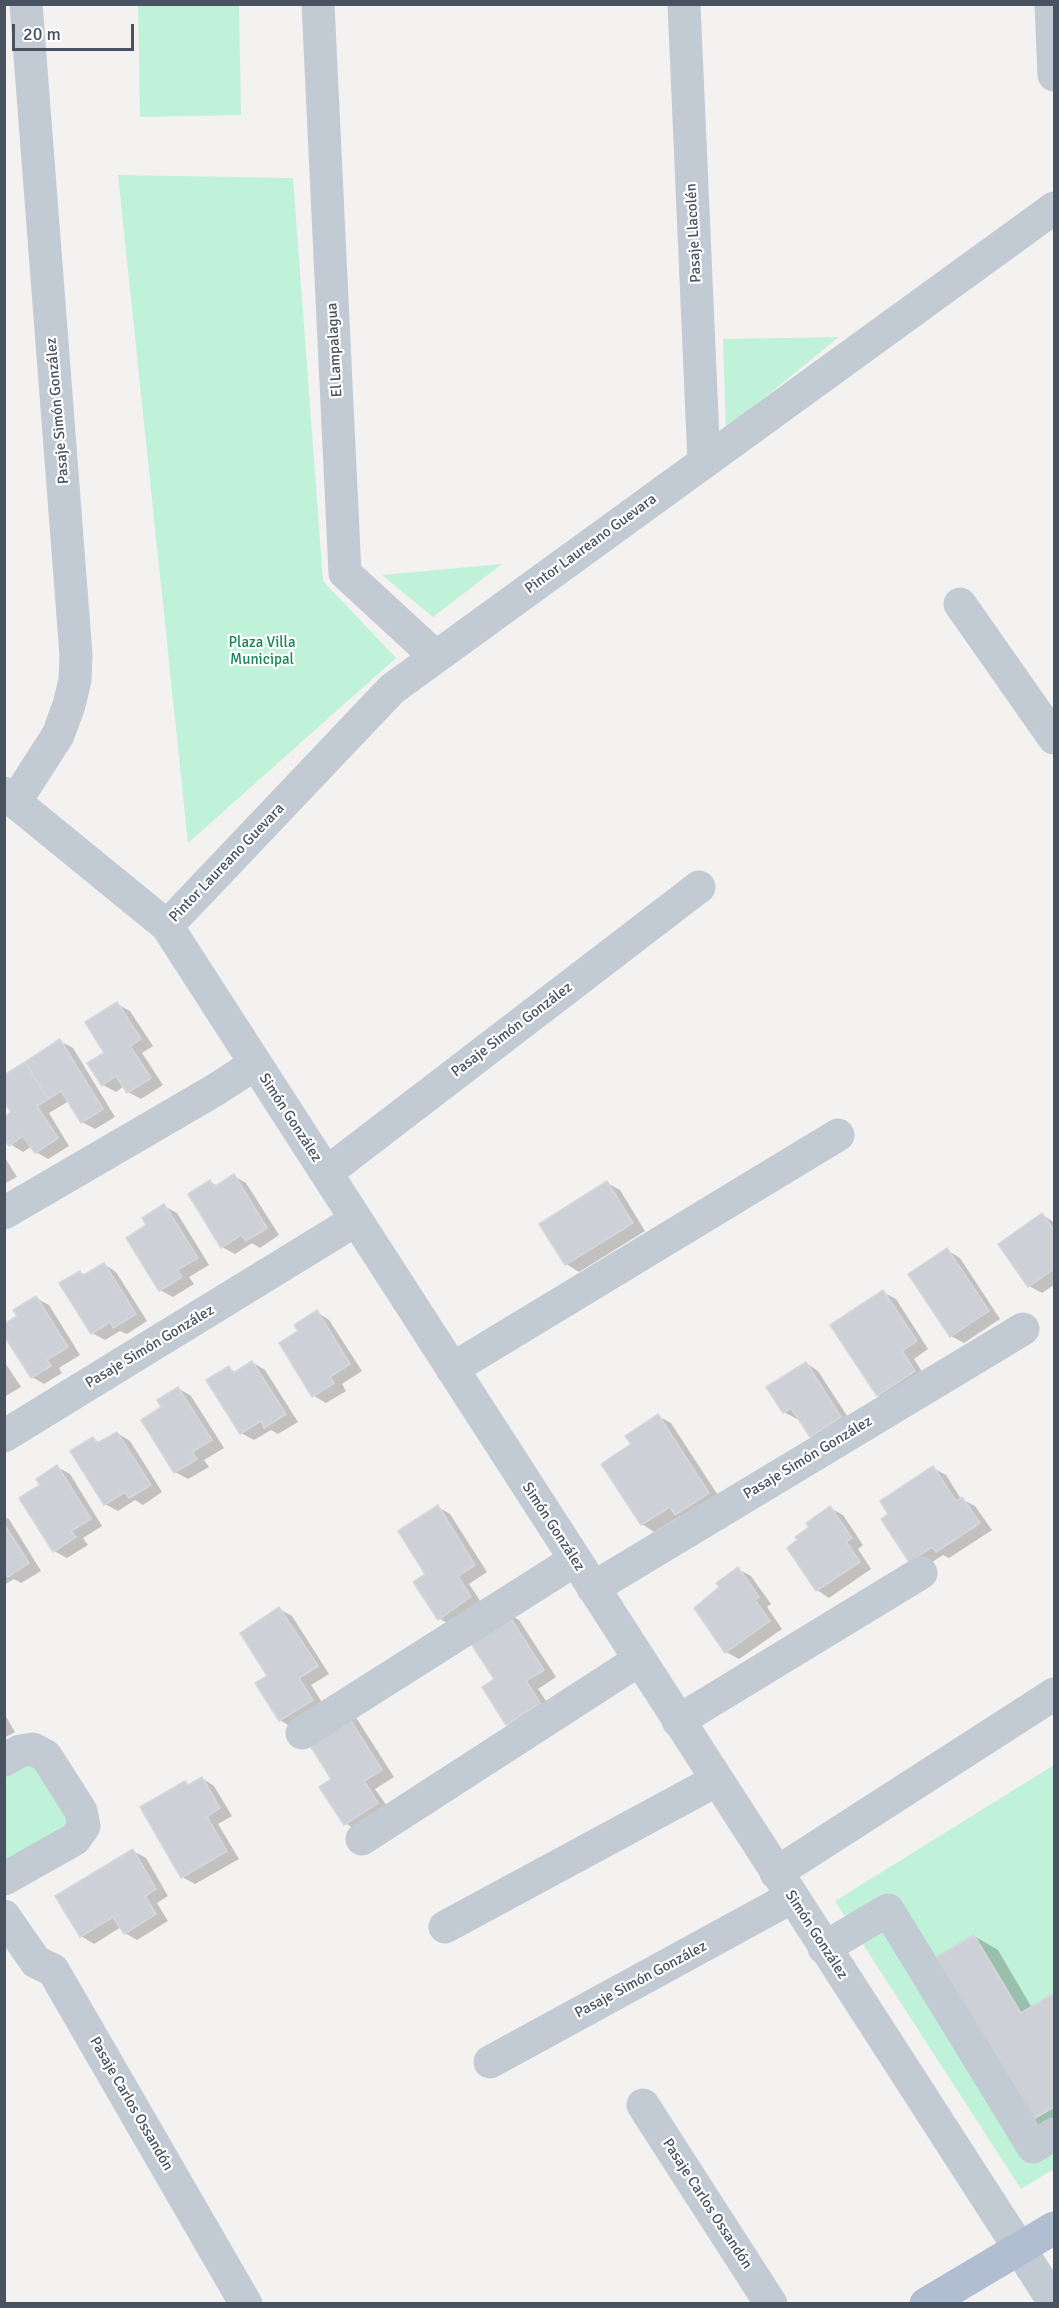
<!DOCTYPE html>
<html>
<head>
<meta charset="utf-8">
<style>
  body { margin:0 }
  #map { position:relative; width:1059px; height:2308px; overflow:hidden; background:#f4f2f1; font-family:Signika,sans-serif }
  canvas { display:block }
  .frame { position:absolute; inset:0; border:6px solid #485260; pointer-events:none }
  .scale { position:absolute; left:12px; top:24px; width:122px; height:27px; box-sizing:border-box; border:3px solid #485260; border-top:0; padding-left:8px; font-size:18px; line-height:21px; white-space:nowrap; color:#485260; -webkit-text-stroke:4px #fff; paint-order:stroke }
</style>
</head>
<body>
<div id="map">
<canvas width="1059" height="2308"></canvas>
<div class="frame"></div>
<div class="scale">20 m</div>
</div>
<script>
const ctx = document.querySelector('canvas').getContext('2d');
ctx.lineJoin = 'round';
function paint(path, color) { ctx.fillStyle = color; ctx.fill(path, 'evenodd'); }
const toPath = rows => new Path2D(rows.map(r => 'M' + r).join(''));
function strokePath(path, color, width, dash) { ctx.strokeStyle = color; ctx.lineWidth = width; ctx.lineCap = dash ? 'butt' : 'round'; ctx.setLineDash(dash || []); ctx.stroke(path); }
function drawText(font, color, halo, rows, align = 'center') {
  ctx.font = font + ' Signika,sans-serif'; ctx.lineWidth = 4.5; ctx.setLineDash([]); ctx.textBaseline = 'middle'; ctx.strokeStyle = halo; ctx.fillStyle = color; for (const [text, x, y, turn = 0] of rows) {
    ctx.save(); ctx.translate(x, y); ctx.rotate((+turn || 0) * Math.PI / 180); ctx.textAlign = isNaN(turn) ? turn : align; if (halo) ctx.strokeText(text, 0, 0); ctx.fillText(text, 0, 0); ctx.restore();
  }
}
paint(toPath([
  [138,5,239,5,241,115,140,117],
  [118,175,293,178,323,581,396,658,188,843],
  [839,337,726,429,723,339],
  [502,564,433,617,382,575],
  [33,1761,70,1824,4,1863,4,1777],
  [1054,1765,1054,2169,1021,2189,835,1901]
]), '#c0f1d9');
paint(toPath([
  [117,1004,130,1011,153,1046,142,1053,163,1085,141,1099,128,1092,124,1086,116,1092,103,1085,106,1053],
  [60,1041,73,1048,115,1117,95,1129,82,1122,69,1101,49,1113,69,1146,48,1159,36,1152,32,1146,23,1152,10,1144,13,1113],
  [4,1156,17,1177,4,1184],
  [234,1176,246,1183,279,1235,260,1248,252,1243,235,1254,222,1247,210,1182,218,1186],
  [607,1183,620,1190,645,1231,579,1272,566,1264],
  [164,1206,177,1213,209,1265,189,1277,194,1284,173,1297,160,1290,148,1225],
  [1042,1215,1054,1222,1054,1285,1042,1293,1029,1286],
  [947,1250,960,1258,1000,1319,964,1343,951,1336],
  [104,1264,116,1272,147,1321,127,1334,120,1331,105,1340,92,1333,80,1272,85,1275],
  [883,1292,896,1299,928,1349,914,1359,927,1379,891,1403,878,1395,832,1325],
  [36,1298,49,1305,80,1355,59,1368,62,1373,44,1384,32,1377,19,1316],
  [317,1312,329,1320,362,1371,342,1384,346,1391,326,1403,314,1396,300,1332],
  [4,1361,21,1387,4,1397],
  [252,1362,265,1370,298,1422,278,1434,271,1430,254,1440,241,1433,229,1368,236,1373],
  [806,1363,818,1371,853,1425,824,1443,812,1436,800,1418,797,1419,784,1412],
  [178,1388,191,1396,224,1448,204,1460,209,1467,188,1479,175,1472,163,1407],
  [658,1416,671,1423,721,1500,688,1521,680,1516,654,1532,642,1524,633,1445],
  [117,1433,130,1441,162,1492,143,1505,135,1500,118,1511,105,1504,93,1439,101,1443],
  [57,1467,70,1474,102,1526,83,1538,88,1545,67,1558,54,1551,42,1486],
  [933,1468,946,1475,961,1499,975,1506,992,1530,949,1558,943,1555,923,1568,910,1561],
  [438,1507,450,1514,487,1572,469,1584,483,1605,451,1626,439,1618,428,1574],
  [830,1508,843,1515,863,1545,858,1549,871,1569,829,1598,817,1590,799,1541],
  [4,1517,9,1519,41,1571,21,1583,14,1579,4,1585],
  [738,1569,751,1576,771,1604,767,1607,782,1629,739,1659,726,1652,721,1588],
  [279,1609,292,1616,329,1674,311,1685,325,1707,293,1728,280,1720,257,1684,269,1676],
  [506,1612,519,1620,556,1677,538,1689,552,1710,520,1731,507,1724,496,1680],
  [344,1712,357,1719,394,1777,375,1789,390,1810,358,1831,345,1823,334,1780],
  [4,1713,15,1732,4,1738],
  [202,1778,214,1786,232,1816,218,1824,239,1859,195,1884,182,1877,185,1782,190,1785],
  [133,1851,146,1858,168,1896,157,1903,168,1921,137,1940,125,1933,121,1927,94,1944,81,1936],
  [974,1936,998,1950,1032,2008,1054,1994,1054,2134,1026,2123]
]), '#0003');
const building = toPath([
  [117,1002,141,1039,130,1046,151,1078,127,1093,116,1076,102,1086,87,1063,104,1053,85,1022,117,1002],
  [60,1039,103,1109,81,1123,61,1091,48,1099,25,1062,60,1039],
  [25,1062,48,1099,37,1106,58,1138,35,1153,23,1136,9,1146,4,1139,4,1117,11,1112,4,1102,4,1075,25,1062],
  [234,1174,267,1228,246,1241,241,1235,221,1248,188,1194,210,1180,214,1187,234,1174],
  [607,1181,633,1223,565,1265,539,1224,607,1181],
  [164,1204,198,1258,177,1270,182,1277,159,1291,126,1238,146,1225,142,1218,164,1204],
  [1042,1213,1054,1231,1054,1269,1028,1287,998,1244,1042,1213],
  [947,1248,989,1311,950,1337,908,1274,947,1248],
  [104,1263,136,1314,113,1328,110,1322,91,1334,59,1283,80,1271,82,1276,104,1263],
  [883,1290,917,1341,902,1351,915,1371,877,1396,830,1325,883,1290],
  [36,1296,68,1347,47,1360,51,1366,31,1378,4,1336,4,1324,17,1316,13,1310,36,1296],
  [317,1310,350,1364,330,1377,334,1383,312,1397,279,1343,298,1331,294,1325,317,1310],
  [252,1361,286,1414,264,1428,261,1421,240,1434,206,1380,229,1366,233,1373,252,1361],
  [806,1362,841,1417,810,1437,791,1408,783,1413,766,1387,806,1362],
  [178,1387,212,1440,192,1452,197,1459,174,1473,141,1420,161,1407,157,1400,178,1387],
  [658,1414,709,1493,675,1515,670,1507,641,1525,601,1464,631,1444,625,1436,658,1414],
  [117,1432,151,1485,129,1498,125,1492,104,1505,70,1451,93,1437,97,1443,117,1432],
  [57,1465,91,1519,71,1531,76,1537,53,1552,19,1498,40,1485,36,1479,57,1465],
  [933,1466,956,1501,962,1497,980,1523,936,1552,932,1547,909,1562,881,1519,888,1514,880,1501,933,1466],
  [438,1505,475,1565,458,1576,471,1597,438,1620,413,1582,425,1574,398,1531,438,1505],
  [830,1506,852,1538,846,1542,860,1562,816,1591,787,1548,797,1540,795,1537,809,1527,806,1523,830,1506],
  [4,1524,29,1563,8,1577,4,1571,4,1524],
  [738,1567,759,1597,755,1600,770,1621,725,1653,694,1608,719,1587,716,1583,738,1567],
  [279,1607,318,1666,299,1678,313,1700,279,1721,255,1683,267,1676,240,1633,279,1607],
  [506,1611,544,1670,526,1681,540,1703,506,1725,482,1687,494,1679,466,1636,506,1611],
  [344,1710,382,1770,364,1781,378,1803,344,1825,319,1787,331,1779,304,1736,344,1710],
  [202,1777,220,1808,207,1817,227,1851,181,1878,140,1807,185,1781,188,1785,202,1777],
  [133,1849,156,1889,145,1896,156,1914,124,1934,113,1917,80,1937,55,1896,133,1849],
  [974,1935,1021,2013,1054,1993,1054,2107,1025,2124,928,1962,974,1935]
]);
paint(building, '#cdd0d7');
strokePath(building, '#d5d7dd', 1.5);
strokePath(toPath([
  [318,4,345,573,436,657],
  [684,4,704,462],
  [1051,4,1054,75],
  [960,604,1054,738],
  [4,793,167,926,1054,2302],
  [15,802,58,735,69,705,75,680,76,655,26,4],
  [167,926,392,689,1054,208],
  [326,1173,699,887],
  [4,1213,215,1090,255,1064],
  [452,1369,838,1135],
  [4,1436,356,1220],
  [593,1588,1023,1329],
  [678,1721,921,1573],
  [302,1733,575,1560],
  [4,1760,20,1751,33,1749,46,1756,81,1811,84,1826,75,1839,4,1879],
  [362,1839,639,1660],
  [776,1873,1054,1694],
  [4,1916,36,1962,53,1970,246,2304],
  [445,1927,717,1780],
  [824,1948,888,1910,1033,2147,1054,2134],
  [490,2062,792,1897],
  [643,2105,771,2304]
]), '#c2cad3', 33);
strokePath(toPath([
  [926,2304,1054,2228]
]), '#b1bdd1', 33);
drawText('15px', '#485260', '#fff', [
  ["Pasaje Llacolén",694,233,-93],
  ["El Lampalagua",335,350,-93],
  ["Pasaje Simón González",58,411,-95],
  ["Pintor Laureano Guevara",591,544,-36],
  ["Pintor Laureano Guevara",227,863,-46],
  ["Pasaje Simón González",512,1030,-37],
  ["Simón González",290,1118,57],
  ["Pasaje Simón González",150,1347,-31],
  ["Pasaje Simón González",808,1458,-31],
  ["Simón González",553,1527,57],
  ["Simón González",816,1935,57],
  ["Pasaje Simón González",641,1980,-28],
  ["Pasaje Carlos Ossandón",131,2104,60],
  ["Pasaje Carlos Ossandón",707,2204,57]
]);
drawText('15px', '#15865a', '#fff', [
  ["Plaza Villa",262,643],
  ["Municipal",262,660]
]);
</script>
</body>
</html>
